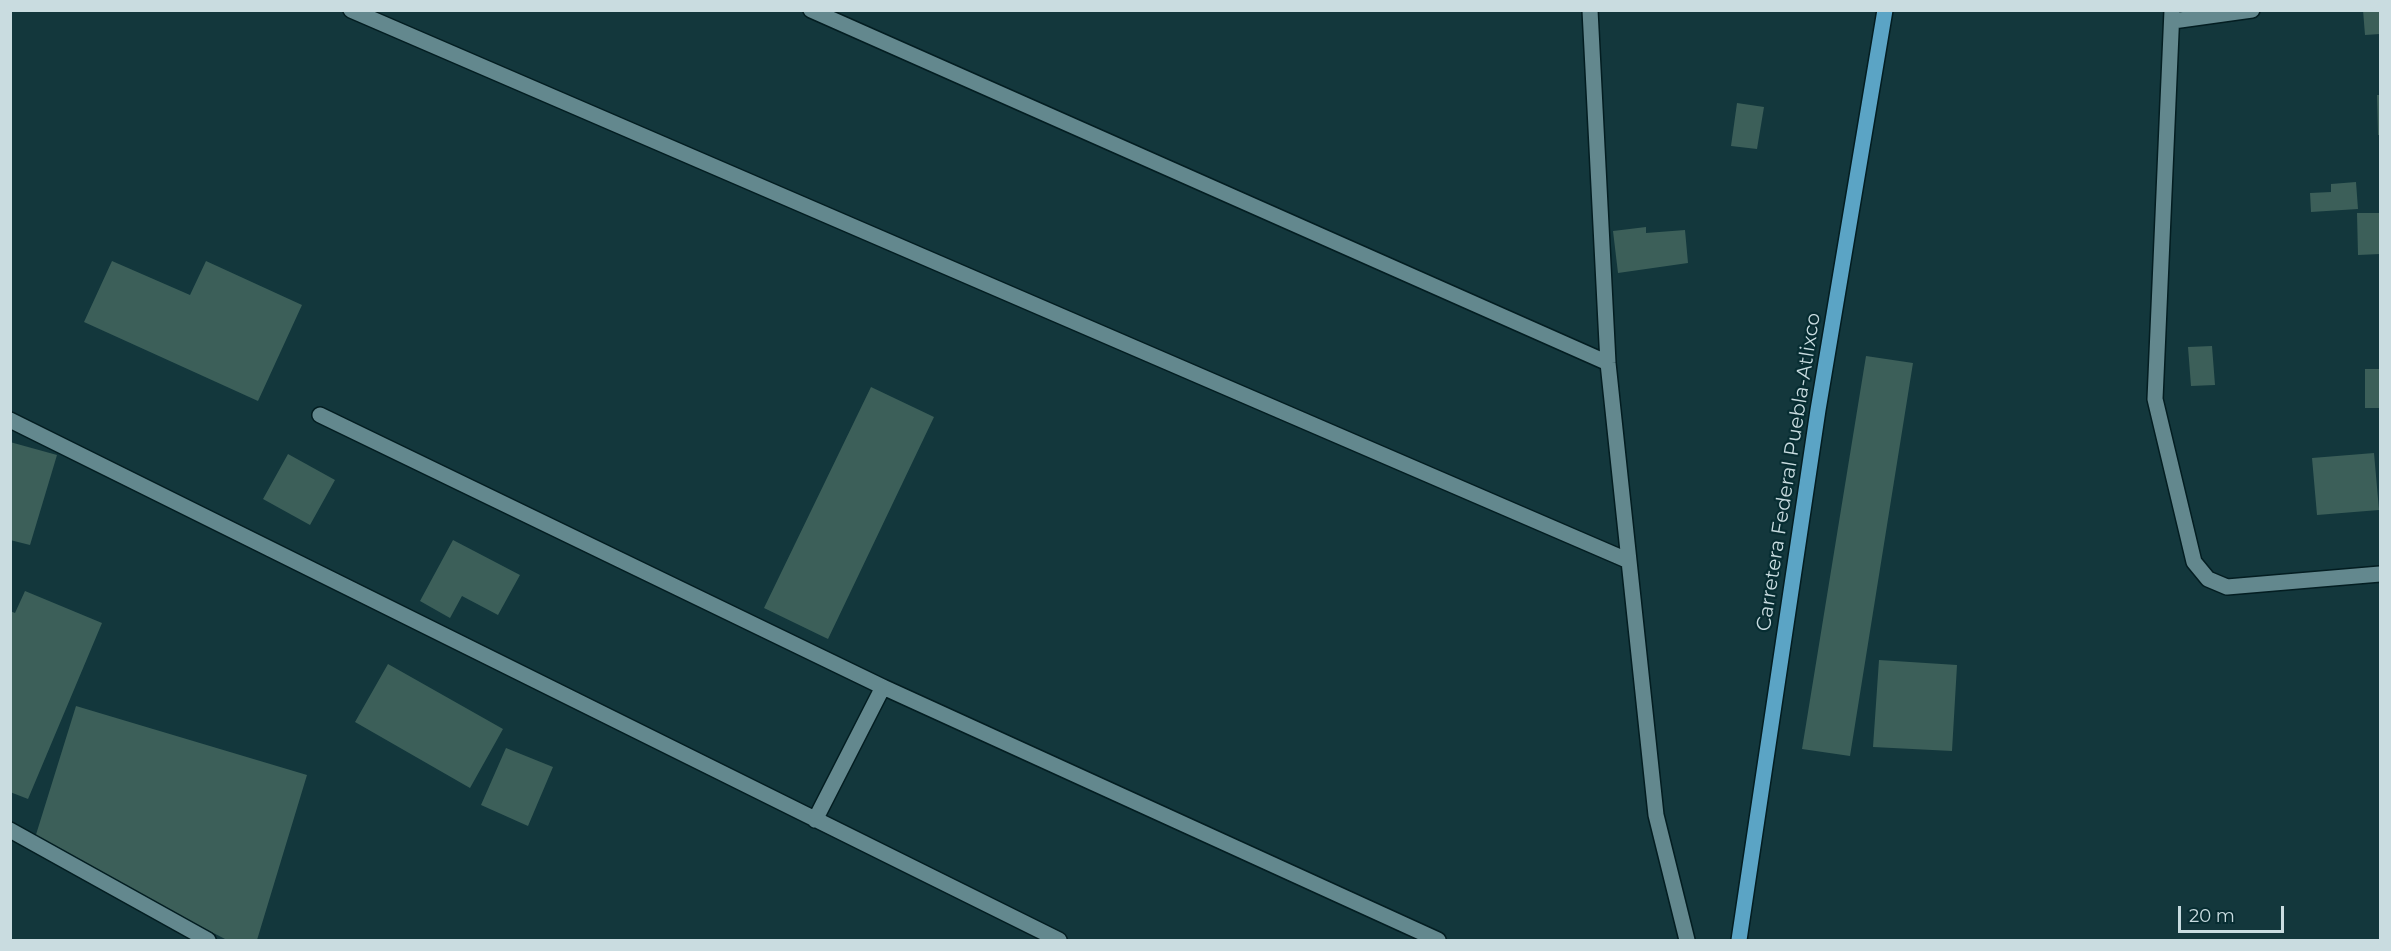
<!DOCTYPE html>
<html>
<head>
<meta charset="utf-8">
<style>
  body { margin:0 }
  #map { position:relative; width:2391px; height:951px; overflow:hidden; background:#13373c; font-family:Montserrat,sans-serif }
  canvas { display:block }
  .frame { position:absolute; inset:0; border:12px solid #c9dce0; pointer-events:none }
  .scale { position:absolute; left:2178px; top:906px; width:106px; height:27px; box-sizing:border-box; border:3px solid #c9dce0; border-top:0; padding-left:8px; font-size:18px; line-height:21px; white-space:nowrap; color:#c9dce0; -webkit-text-stroke:4px #072d32; paint-order:stroke }
</style>
</head>
<body>
<div id="map">
<canvas width="2391" height="951"></canvas>
<div class="frame"></div>
<div class="scale">20 m</div>
</div>
<script>
const ctx = document.querySelector('canvas').getContext('2d');
ctx.lineJoin = 'round';
function paint(path, color) { ctx.fillStyle = color; ctx.fill(path, 'evenodd'); }
const toPath = rows => new Path2D(rows.map(r => 'M' + r).join(''));
function strokePath(path, color, width, dash) { ctx.strokeStyle = color; ctx.lineWidth = width; ctx.lineCap = dash ? 'butt' : 'round'; ctx.setLineDash(dash || []); ctx.stroke(path); }
function drawText(font, color, halo, rows, align = 'center') {
  ctx.font = font + ' Montserrat,sans-serif'; ctx.lineWidth = 4.5; ctx.setLineDash([]); ctx.textBaseline = 'middle'; ctx.strokeStyle = halo; ctx.fillStyle = color; for (const [text, x, y, turn = 0] of rows) {
    ctx.save(); ctx.translate(x, y); ctx.rotate((+turn || 0) * Math.PI / 180); ctx.textAlign = isNaN(turn) ? turn : align; if (halo) ctx.strokeText(text, 0, 0); ctx.fillText(text, 0, 0); ctx.restore();
  }
}
paint(toPath([
  [2363,10,2380,10,2380,34,2365,35],
  [2377,95,2380,95,2380,135,2378,135],
  [1737,103,1764,107,1757,149,1731,146],
  [2356,182,2358,209,2311,212,2310,193,2331,192,2331,184],
  [2357,213,2380,213,2380,254,2358,255],
  [1646,227,1646,233,1685,230,1688,263,1618,273,1613,231],
  [112,261,190,295,206,261,302,305,258,401,84,322],
  [2212,346,2215,385,2191,386,2188,347],
  [1866,356,1913,363,1850,756,1802,749],
  [2365,369,2380,369,2380,408,2365,408],
  [871,387,934,417,828,639,764,608],
  [10,442,57,455,30,545,10,540],
  [2374,453,2379,510,2317,515,2312,458],
  [288,454,335,480,310,525,263,499],
  [453,540,520,575,498,615,462,596,450,618,420,601],
  [25,591,102,623,28,799,10,792,10,611,15,613],
  [1879,660,1957,665,1952,751,1873,747],
  [388,664,503,729,470,788,355,722],
  [76,706,307,775,257,940,227,940,34,841],
  [506,748,553,767,528,826,481,805]
]), '#3c5f59');
const minor = toPath([
  [351,10,1629,561],
  [811,10,1608,363],
  [1590,10,1608,363,1656,815,1687,940],
  [2172,10,2155,399,2194,562,2208,579,2227,587,2380,574],
  [2173,21,2252,10],
  [320,415,883,687,1438,940],
  [10,420,1059,940],
  [815,820,883,687],
  [10,830,208,940]
]);
const major = toPath([
  [1739,940,1818,410,1885,10]
]);
strokePath(minor, '#031d21', 18);
strokePath(major, '#031d21', 18);
strokePath(minor, '#63888e', 15);
strokePath(major, '#5ba4c5', 15);
drawText('20px', '#c9dce0', '#072d32', [
  ["Carretera Federal Puebla-Atlixco",1789,472,-81]
]);
</script>
</body>
</html>
